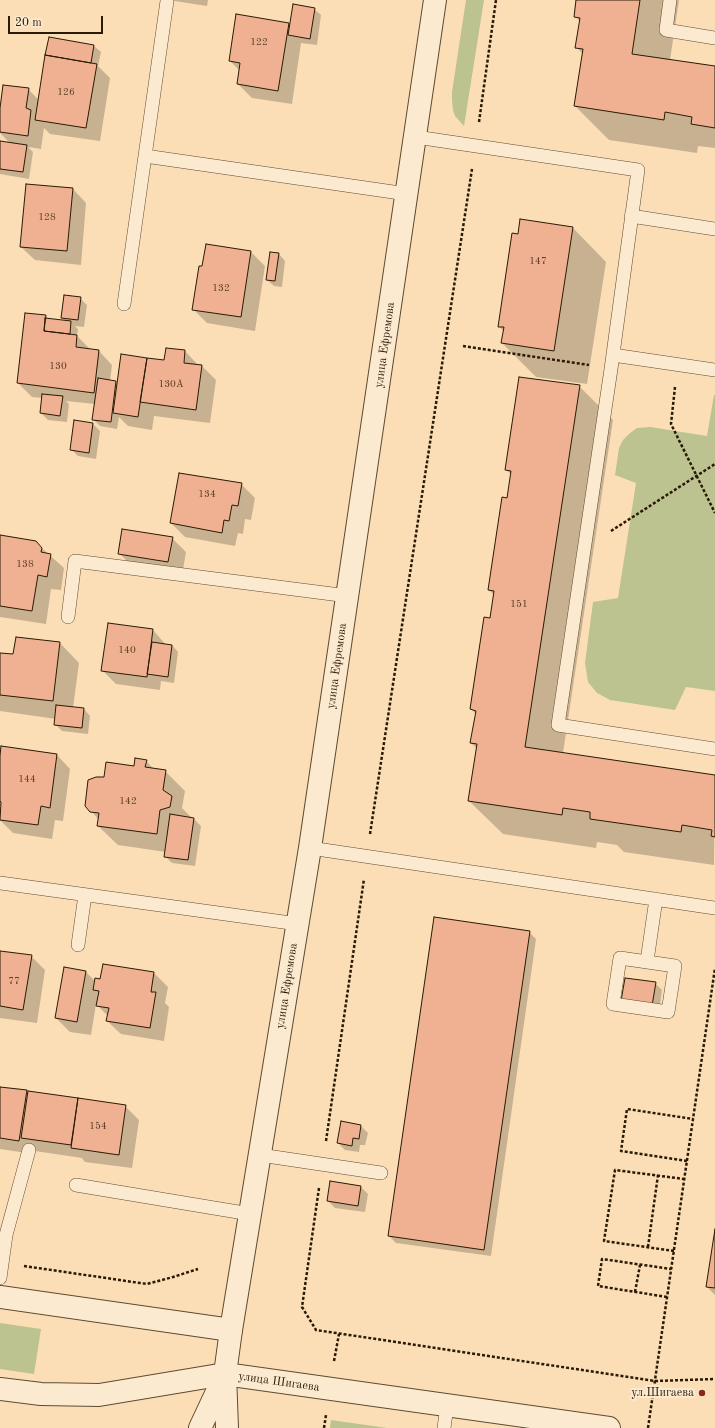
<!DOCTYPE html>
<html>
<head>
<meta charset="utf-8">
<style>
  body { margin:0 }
  #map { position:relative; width:715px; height:1428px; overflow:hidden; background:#fbdeb6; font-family:"Old Standard TT",serif }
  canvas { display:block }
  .scale { position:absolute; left:8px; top:16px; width:95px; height:18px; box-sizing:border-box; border:2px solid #291a05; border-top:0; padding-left:5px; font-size:12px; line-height:14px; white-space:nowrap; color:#291a05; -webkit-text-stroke:3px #fcead0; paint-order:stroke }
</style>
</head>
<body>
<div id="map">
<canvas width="715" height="1428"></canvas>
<div class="scale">20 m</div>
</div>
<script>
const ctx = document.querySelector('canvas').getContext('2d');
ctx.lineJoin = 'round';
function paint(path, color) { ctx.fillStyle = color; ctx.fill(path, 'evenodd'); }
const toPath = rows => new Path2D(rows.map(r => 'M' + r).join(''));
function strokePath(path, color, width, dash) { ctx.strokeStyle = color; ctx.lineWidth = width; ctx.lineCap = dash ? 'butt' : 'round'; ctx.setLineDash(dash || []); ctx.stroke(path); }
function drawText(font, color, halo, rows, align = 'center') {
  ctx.font = font + ' "Old Standard TT",serif'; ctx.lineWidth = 4; ctx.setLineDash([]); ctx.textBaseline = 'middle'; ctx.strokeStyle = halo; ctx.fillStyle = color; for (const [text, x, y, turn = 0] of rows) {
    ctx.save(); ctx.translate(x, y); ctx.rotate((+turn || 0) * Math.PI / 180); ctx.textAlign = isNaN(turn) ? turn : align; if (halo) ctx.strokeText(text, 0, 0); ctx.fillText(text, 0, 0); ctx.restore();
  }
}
paint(toPath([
  [466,0,484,0,464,126,455,116,453,110,452,101,452,92],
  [714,395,715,395,715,691,686,687,675,710,610,700,597,693,588,682,585,663,593,602,618,598,636,483,615,475,619,448,623,440,629,434,637,428,650,427,707,436],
  [0,1323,41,1329,34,1374,0,1369],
  [331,1420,387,1428,330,1428]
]), '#bcc290');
paint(toPath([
  [168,0,208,0,207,6],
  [577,0,679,0,670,60,715,67,715,148,698,146,697,153,609,140,575,106,583,54,576,47,580,22,575,16],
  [314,9,321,15,317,45,301,43,292,104,252,98,238,84,240,71,230,61,288,24,291,26],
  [94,46,101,52,98,66,110,78,100,141,50,134,44,128,41,149,28,147,33,152,29,179,0,174,0,142,10,143,0,133,0,115,28,89,39,100],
  [73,189,86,203,81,265,35,260,21,247],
  [573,228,606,262,587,384,536,377,502,343,504,332,499,326,519,235],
  [207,245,251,252,265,266,255,331,207,323,193,309],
  [279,254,285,261,282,287,274,286,267,280],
  [64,296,80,298,87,305,84,327,75,326,78,329,77,336,91,350,99,351,112,365,110,381,116,382,118,384,185,351,199,366,202,366,216,380,210,423,154,416,152,430,128,426,119,417,117,429,100,426,93,419,95,404,66,401,69,404,67,422,48,420,41,413,43,398,32,397,18,383,45,316,49,319,65,321,62,318],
  [579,386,613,420,563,753,715,776,714,865,624,852,617,845,597,842,596,848,503,834,469,801,477,749,471,743,476,714,471,709,491,620,494,595,489,590,508,499,512,475,506,470],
  [75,421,93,424,100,431,96,459,78,456,71,449],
  [241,484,255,498,251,520,245,519,243,534,238,533,235,546,185,537,171,523],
  [0,536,35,542,64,568,61,590,51,589,46,624,0,617],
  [172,538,186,552,182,576,133,567,119,553],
  [153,630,166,645,172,645,178,652,174,683,161,681,160,690,116,684,102,670],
  [60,643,79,663,73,708,84,709,90,716,88,734,62,731,55,724,56,719,0,711,0,654,14,656],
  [0,747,57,755,70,769,63,821,55,820,52,839,13,833,0,820,1,807,0,805],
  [146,761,155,770,165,771,185,791,182,808,191,817,191,819,194,819,201,826,195,866,172,863,165,856,166,852,118,845,98,826,99,820,91,811,104,779,134,767],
  [529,932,536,939,491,1256,396,1243,389,1236],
  [0,952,31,956,45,970,37,1023,0,1018],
  [65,968,86,972,96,982,154,973,168,987,165,1003,169,1007,164,1041,121,1034,107,1021,108,1016,96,1004,91,1035,70,1032,56,1018],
  [655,983,662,990,659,1012,622,1000],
  [0,1088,26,1091,28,1094,28,1092,125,1106,139,1120,132,1168,85,1162,82,1158,35,1151,33,1149,33,1154,0,1149],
  [361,1126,368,1133,365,1145,360,1145,359,1152,345,1150,338,1143],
  [331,1182,361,1187,368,1194,365,1212,335,1208,328,1201],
  [715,1235,715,1295,707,1287]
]), '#0003');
const building = toPath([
  [576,0,640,0,632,54,715,66,715,128,691,124,692,117,665,112,664,120,574,106,583,49,575,48,580,18,574,17,576,0],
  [293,4,315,8,310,39,288,35,293,4],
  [236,14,289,23,278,91,237,84,240,63,229,61,236,14],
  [49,37,94,45,91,63,45,55,49,37],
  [45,55,97,64,86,128,35,120,45,55],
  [3,85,29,88,26,108,31,110,28,136,0,132,0,108,3,85],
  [0,141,27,145,23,172,0,169,0,141],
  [26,184,73,188,67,251,20,247,26,184],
  [520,219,573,227,554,351,501,343,504,327,498,327,512,233,518,234,520,219],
  [206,244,251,251,241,317,192,310,199,266,202,266,206,244],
  [270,252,279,253,275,281,266,280,270,252],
  [64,295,81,297,78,320,61,318,64,295],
  [25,313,46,315,44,331,77,335,76,347,99,350,94,393,17,383,25,313],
  [45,318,71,321,70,334,44,331,45,318],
  [166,348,185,350,184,363,202,365,196,410,140,402,147,358,164,360,166,348],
  [121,354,147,358,138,417,113,413,121,354],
  [519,377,580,385,525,747,715,775,715,837,711,836,712,830,682,825,681,832,590,819,590,812,563,808,562,815,468,801,477,744,470,743,476,711,470,709,484,617,490,618,494,591,488,590,502,497,507,498,511,471,505,470,519,377],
  [98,378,116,381,111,422,92,420,98,378],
  [42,394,63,396,60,416,40,413,42,394],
  [74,420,93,423,89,453,70,450,74,420],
  [179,473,242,483,238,506,232,505,229,521,224,520,222,533,170,523,179,473],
  [122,529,173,537,168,562,118,554,122,529],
  [0,535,36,541,42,548,41,552,51,554,47,577,38,575,32,611,0,606,0,535],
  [108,623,153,629,147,677,101,671,108,623],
  [16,637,60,642,53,701,0,695,0,653,13,654,16,637],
  [152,642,172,645,168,677,147,674,152,642],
  [56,705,84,708,82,728,54,725,56,705],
  [1,746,57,754,50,808,41,806,38,825,0,820,1,802,0,801,0,756,1,746],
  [135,758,147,760,145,767,166,770,163,790,172,796,170,807,160,810,157,834,97,826,99,813,90,812,85,806,88,780,96,777,104,777,106,762,134,766,135,758],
  [170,814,194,818,188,860,164,857,170,814],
  [434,917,530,931,484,1250,388,1236,434,917],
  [0,951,32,955,23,1010,0,1006,0,951],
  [103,964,154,972,151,992,156,992,150,1028,106,1021,109,1008,96,1006,99,991,93,990,95,978,100,979,103,964],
  [64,967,86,971,77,1022,55,1018,64,967],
  [625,978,656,982,652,1006,621,1001,625,978],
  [0,1087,27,1090,19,1141,0,1138,0,1087],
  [28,1091,78,1098,71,1145,21,1138,28,1091],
  [78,1098,126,1105,119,1155,71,1148,78,1098],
  [341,1121,361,1125,359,1139,353,1138,352,1146,337,1143,341,1121],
  [330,1181,361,1186,358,1206,327,1201,330,1181],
  [715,1229,715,1288,706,1287,715,1229]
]);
paint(building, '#efb191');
strokePath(building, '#291a05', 1);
const service = toPath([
  [670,0,666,30,715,38],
  [416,137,638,170,611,369,558,725,715,749],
  [145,156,407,194],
  [631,216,715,229],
  [124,304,167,1],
  [613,355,715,370],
  [68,617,75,561,348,596],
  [310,848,715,908],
  [0,883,298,924],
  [78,945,85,895],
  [620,958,675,966,668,1012,613,1004,620,958],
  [647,961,656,899],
  [260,1155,381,1173],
  [76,1185,250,1214],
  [0,1278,6,1235,29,1150],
  [444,1428,447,1406]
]);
const minor = toPath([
  [0,1297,231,1330],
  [0,1389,41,1394,99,1395,225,1374]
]);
const tertiary = toPath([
  [225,1374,609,1428],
  [200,1428,223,1379],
  [227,1428,225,1374,231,1330,310,848,435,0]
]);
strokePath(service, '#5e4b31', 14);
strokePath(minor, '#5e4b31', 24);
strokePath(tertiary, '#5e4b31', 24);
strokePath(toPath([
  [479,122,496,0],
  [463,346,589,365],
  [675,387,671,424,715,513],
  [611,531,715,464],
  [370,834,472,169],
  [326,1141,364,879],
  [687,1161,621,1151,627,1109,693,1119],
  [319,1188,302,1307,316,1330,655,1381,715,1379],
  [648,1247,658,1175],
  [674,1251,604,1241,615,1170,684,1179],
  [24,1266,147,1284,173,1277,198,1269],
  [635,1292,640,1265],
  [667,1297,598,1286,602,1259,671,1269],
  [334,1361,339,1334],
  [324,1428,326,1415],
  [648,1428,715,968]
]), '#291a05', 2.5, [3, 2]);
strokePath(service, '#fcead0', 13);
strokePath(minor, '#fcead0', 22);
strokePath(tertiary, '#fcead0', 22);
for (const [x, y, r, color] of [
  [702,1393,4,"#8f2418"]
]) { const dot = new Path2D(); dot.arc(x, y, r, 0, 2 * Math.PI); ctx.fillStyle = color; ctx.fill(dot); strokePath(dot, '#fcead0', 1.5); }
drawText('10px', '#5a4028', null, [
  ["122",259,42],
  ["126",66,92],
  ["128",47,217],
  ["147",538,261],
  ["132",221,288],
  ["130",58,366],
  ["130А",171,384],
  ["134",207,494],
  ["138",25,564],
  ["151",519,604],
  ["140",127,650],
  ["144",27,779],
  ["142",128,801],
  ["77",14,981],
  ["154",98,1126]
]);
drawText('12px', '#291a05', '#fcead0', [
  ["улица Ефремова",385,345,-82],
  ["улица Ефремова",337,666,-82],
  ["улица Ефремова",287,986,-81],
  ["улица Шигаева",279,1382,8]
]);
drawText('12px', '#291a05', '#fcead0', [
  ["ул.Шигаева",694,1393]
], 'right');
</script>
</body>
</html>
